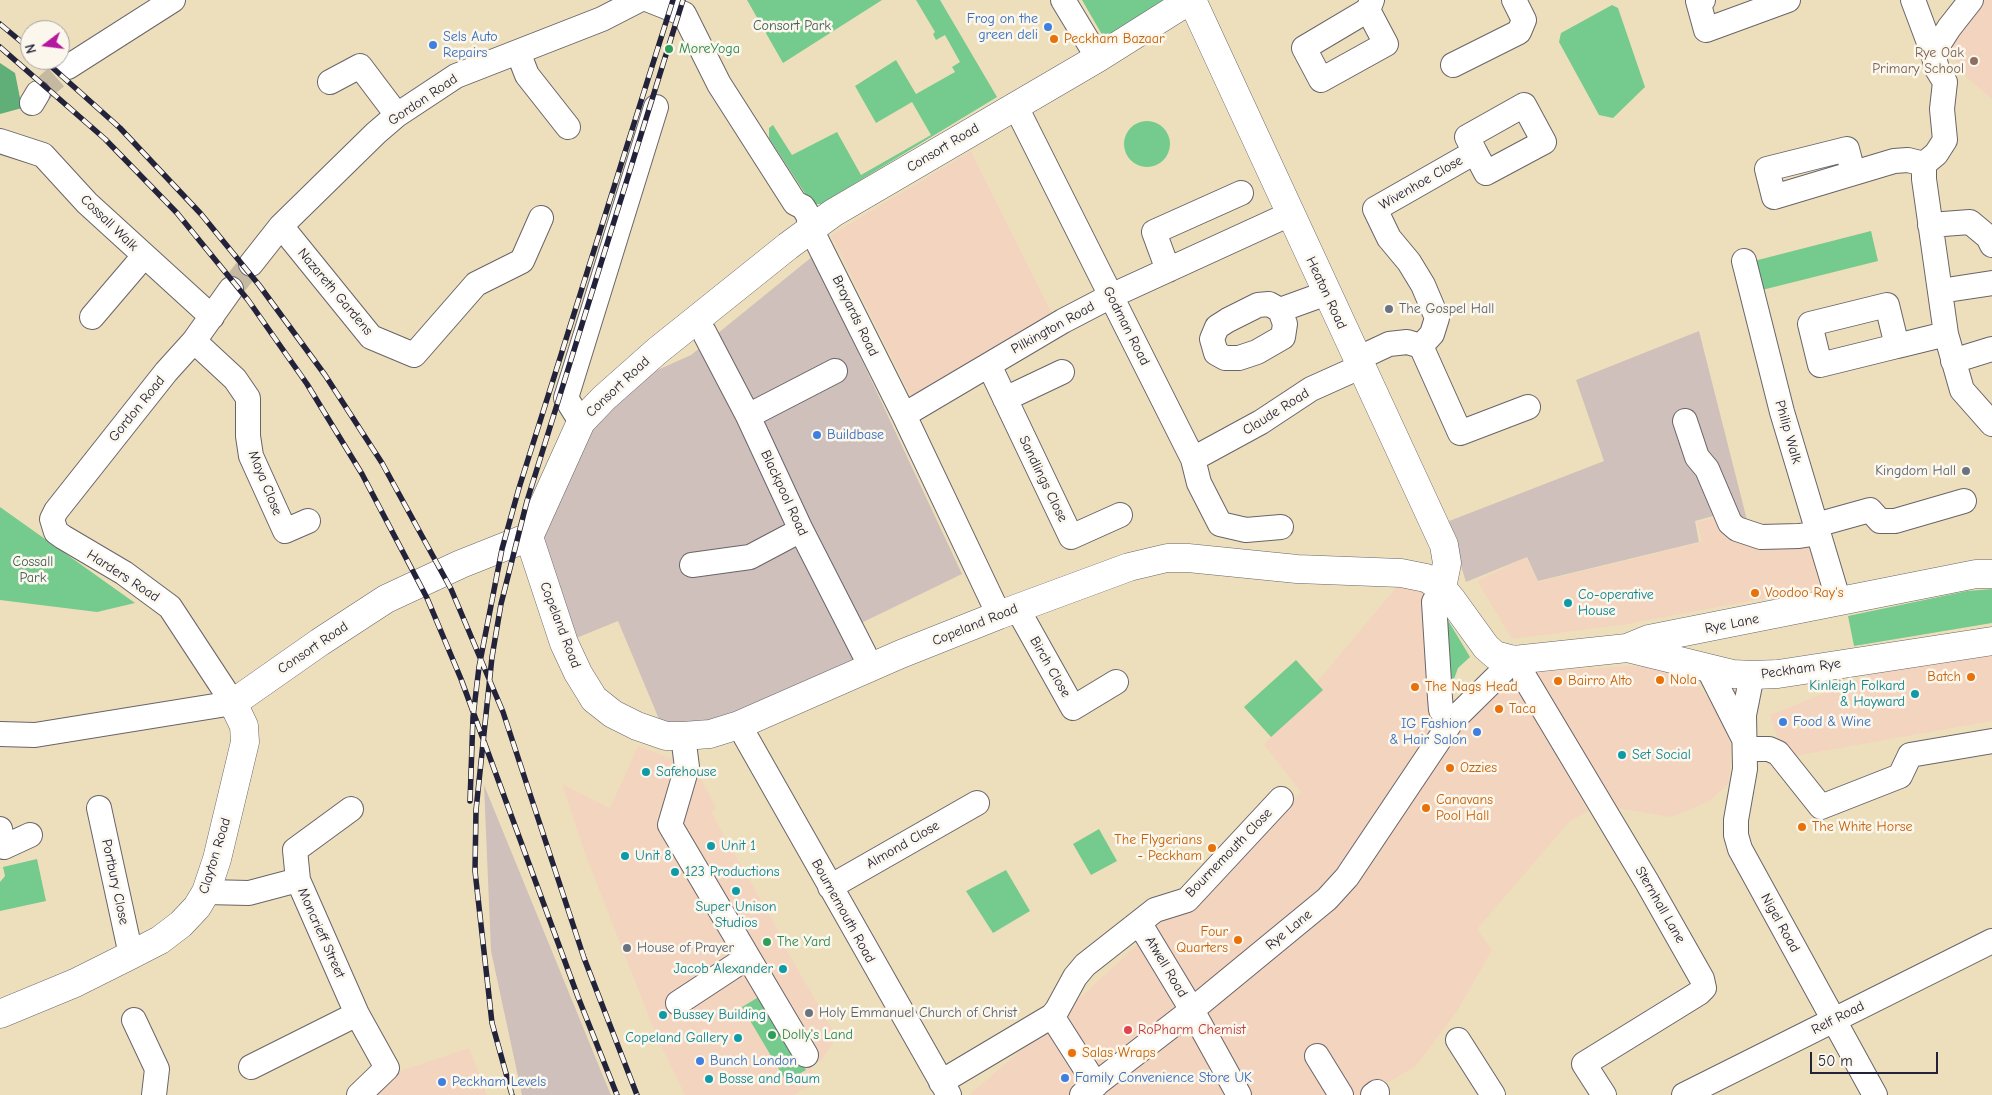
<!DOCTYPE html>
<html>
<head>
<meta charset="utf-8">
<style>
  body { margin:0 }
  #map { position:relative; width:1992px; height:1095px; overflow:hidden; background:#eedfbc; font-family:"Comic Neue",sans-serif }
  canvas { display:block }
  .north { position:absolute; left:20px; top:20px; width:50px; height:50px; box-sizing:border-box; background:#fbf7ec; border:1px solid #a4a2a5; border-radius:50%; rotate:255deg; font-size:14px; font-weight:700; line-height:20px; text-align:center; color:#22223b }
  .north::after { content:''; display:block; margin:auto; width:18px; height:22px; background:#b5179e; clip-path:polygon(50% 0,100% 100%,50% 72%,0 100%) }
  .scale { position:absolute; left:1810px; top:1052px; width:128px; height:22px; box-sizing:border-box; border:2px solid #22223b; border-top:0; padding-left:6px; font-size:15px; line-height:18px; white-space:nowrap; color:#22223b; -webkit-text-stroke:4px #fbf7ec; paint-order:stroke }
</style>
</head>
<body>
<div id="map">
<canvas width="1992" height="1095"></canvas>
<div class="north">N</div>
<div class="scale">50 m</div>
</div>
<script>
const ctx = document.querySelector('canvas').getContext('2d');
ctx.lineJoin = 'round';
function paint(path, color) { ctx.fillStyle = color; ctx.fill(path, 'evenodd'); }
const toPath = rows => new Path2D(rows.map(r => 'M' + r).join(''));
function strokePath(path, color, width, dash) { ctx.strokeStyle = color; ctx.lineWidth = width; ctx.lineCap = dash ? 'butt' : 'round'; ctx.setLineDash(dash || []); ctx.stroke(path); }
function drawText(font, color, halo, rows, align = 'center') {
  ctx.font = font + ' "Comic Neue",sans-serif'; ctx.lineWidth = 5; ctx.setLineDash([]); ctx.textBaseline = 'middle'; ctx.strokeStyle = halo; ctx.fillStyle = color; for (const [text, x, y, turn = 0] of rows) {
    ctx.save(); ctx.translate(x, y); ctx.rotate((+turn || 0) * Math.PI / 180); ctx.textAlign = isNaN(turn) ? turn : align; if (halo) ctx.strokeText(text, 0, 0); ctx.fillText(text, 0, 0); ctx.restore();
  }
}
paint(toPath([
  [1985,0,1992,0,1992,99,1965,76,1946,46],
  [971,151,1053,316,911,397,831,235],
  [1723,516,1731,527,1806,534,1820,588,1622,625,1512,639,1477,581,1526,557,1538,582,1702,542,1697,522],
  [1400,583,1417,586,1427,596,1449,746,1465,724,1486,702,1514,681,1556,737,1550,743,1588,811,1569,822,1477,929,1492,950,1458,1010,1416,1066,1367,1095,969,1095,1056,1020,1301,792,1264,745],
  [1992,654,1992,721,1784,758,1770,715,1889,667],
  [1632,666,1663,668,1692,680,1716,706,1726,727,1731,748,1729,783,1710,801,1671,817,1616,808,1534,672],
  [638,746,667,757,692,761,716,808,711,812,788,948,786,949,837,1037,821,1061,810,1067,818,1081,794,1095,685,1095,658,1040,584,851,562,784,610,808],
  [469,1048,487,1095,369,1095,394,1073]
]), '#f3d4bf');
paint(toPath([
  [813,256,962,574,851,628,871,667,666,736,618,621,564,643,529,537,581,422,653,372,691,355],
  [1699,331,1748,524,1724,513,1695,521,1699,542,1538,581,1527,557,1466,582,1456,550,1444,523,1604,461,1576,380],
  [484,785,603,1076,611,1095,522,1095,491,951]
]), '#cfc0bb');
paint(toPath([
  [747,0,882,0,783,63],
  [916,0,940,0,997,97,821,204,815,204,810,201,769,138,769,128,773,125,792,155,837,132,861,175,931,135,912,102,876,123,855,86,896,60,916,94,955,72,952,67,960,62,945,35,936,40,933,34,935,32],
  [1082,0,1166,0,1104,38],
  [1612,5,1618,8,1645,87,1613,118,1599,115,1559,42,1561,33],
  '1124 144a23 23 0 1 1 46 0a23 23 0 1 1-46 0Z',
  [1871,231,1878,261,1762,290,1754,261],
  [0,507,135,603,97,612,0,600],
  [1992,589,1992,623,1854,646,1848,616,1967,591],
  [1440,607,1470,657,1458,668,1450,690],
  [1296,660,1323,690,1271,737,1244,707],
  [1099,829,1117,861,1091,875,1073,844],
  [37,859,46,901,0,911,0,882,5,876,3,867],
  [1006,870,1030,911,993,933,966,891],
  [762,995,806,1070,786,1081,742,1007]
]), '#75ca8d');
paint(toPath([
  [0,63,15,73,22,108,0,114]
]), '#60ae78');
strokePath(toPath([
  [38,93,68,67],
  [231,289,251,264]
]), '#c5b9a2', 24, [24, 12]);
const minor = toPath([
  [649,0,684,14,719,84,795,203,803,207,808,215,811,229,904,415,999,615],
  [1063,0,1098,58],
  [1703,0,1698,1,1706,30,1788,0],
  [1913,0,1928,40,1935,48],
  [1971,0,1949,28,1933,53,1937,69,1945,82,1942,109,1945,140,1936,154,1924,164,1924,179,1946,334,1962,390,1992,424],
  [1368,10,1386,44,1321,80,1304,48,1368,10,1372,0],
  [518,52,527,75,568,127],
  [1453,65,1519,32,1524,20,1514,0],
  [68,67,173,0],
  [330,82,360,66,397,115],
  [32,103,38,93],
  [1015,105,1193,459,1199,483,1220,524,1246,530,1281,527],
  [0,141,43,155,87,203,212,317],
  [1853,172,1847,149,1767,169,1774,197,1894,161,1908,160,1924,164],
  [1930,225,1970,222,1988,237,1992,245],
  [281,226,371,337,414,355,476,284,522,261,541,218],
  [1744,261,1782,412,1839,602],
  [251,264,281,226,376,133,397,115,456,76,602,19,639,0],
  [1168,270,1154,232,1241,193],
  [1940,291,1992,283],
  [1280,310,1285,324,1283,337,1257,352,1239,358,1225,358,1216,353,1212,339,1217,327,1228,320,1258,305,1269,304,1280,310,1327,293],
  [92,317,144,256],
  [695,321,704,332,748,416,801,530,871,667],
  [194,341,235,379,248,398,248,436,251,456,285,531,308,521],
  [1421,346,1460,433,1528,407],
  [1897,346,1820,365,1810,324,1887,305,1897,346,1946,334],
  [1357,359,1389,344,1407,342,1421,346,1432,334,1437,318,1423,285,1409,262,1389,238,1375,209,1475,152,1486,173,1544,142,1524,105,1467,137,1475,152],
  [1953,361,1992,349],
  [989,365,1071,537,1120,515],
  [1005,399,1062,372],
  [904,415,1063,321,1111,296,1290,214],
  [748,416,835,371],
  [1685,421,1697,457,1707,469,1730,523,1737,529,1761,537,1799,536,1818,533],
  [581,422,566,398,656,107],
  [1193,459,1261,422,1311,389,1360,367],
  [1816,525,1870,510,1880,521,1895,521,1964,501],
  [692,565,750,557,801,530],
  [1442,588,1434,602,1440,698,1441,710,1451,722],
  [1017,608,1073,708,1116,682],
  [1708,668,1743,737],
  [1752,675,1744,715,1745,769,1736,820,1736,835,1740,849,1875,1095],
  [1525,678,1647,882,1702,979,1704,988,1699,993,1584,1064,1604,1095],
  [739,725,949,1095],
  [0,734,35,735,233,703,170,607,124,573,63,537,56,532,52,519,56,511,166,372,194,341,231,289],
  [1745,749,1769,749,1778,753,1821,807,1900,776,1910,755,1992,741],
  [99,808,131,955],
  [0,829,4,847,30,835],
  [298,880,295,850,351,809],
  [830,887,977,803],
  [206,892,249,893,298,880,357,1014,387,1068,359,1095],
  [1140,924,1192,1010,1239,1095],
  [748,957,806,1055],
  [678,1003,748,957,670,825,687,767,683,736],
  [1052,1016,1096,1085],
  [134,1020,157,1069,154,1095],
  [1458,1040,1493,1095],
  [1317,1056,1341,1095],
  [251,1067,357,1014],
  [941,1082,1052,1016,1057,1010,1075,977,1085,965,1155,910,1187,900,1281,799],
  [1082,1095,1192,1010,1327,899,1347,877,1451,722,1514,660],
  [1373,1095,1377,1092],
  [1684,1095,1992,941]
]);
const major = toPath([
  [1192,0,1444,545,1447,563,1442,588],
  [529,537,564,643,578,673,594,699,613,714,637,726,666,736,683,736,710,734,739,725,901,654,999,615,1129,567,1167,558,1188,558,1297,569,1401,573,1426,578,1442,588,1452,600,1486,647,1495,655,1514,660,1627,648,1649,639,1976,574,1992,574],
  [1627,648,1733,674,1752,675,1778,674,1992,641],
  [0,1014,75,983,131,955,160,940,181,924,197,907,206,892,217,859,245,742,244,726,233,703,320,642,386,599,461,564,529,537,581,422,604,398,657,351,788,246,833,213,1098,58,1190,0]
]);
strokePath(minor, '#696468', 26);
strokePath(major, '#696468', 29);
strokePath(minor, '#fff', 24);
strokePath(major, '#fff', 28);
const rail = toPath([
  [0,24,30,49],
  [0,47,105,139,177,213,248,300,307,384,362,474,427,598,461,679,578,997,617,1095],
  [44,60,120,128,201,214,259,285,325,375,382,463,451,589,503,712,584,958,637,1095],
  [470,801,473,717,479,667,502,549,519,488,673,0],
  [512,1095,492,1023,475,871,476,810,492,657,501,604,527,501,683,0]
]);
strokePath(rail, '#22223b', 5.5);
strokePath(rail, '#fbf7ec', 4, [11]);
for (const [x, y, r, color] of [
  [1048,27,5,"#3f7fe0"],
  [1054,39,5,"#e8710a"],
  [433,45,5,"#3f7fe0"],
  [669,49,5,"#2e9e5b"],
  [1974,61,5,"#8d6e63"],
  [1389,309,5,"#6b7280"],
  [817,435,5,"#3f7fe0"],
  [1966,471,5,"#6b7280"],
  [1755,593,5,"#e8710a"],
  [1568,603,5,"#0f9aa8"],
  [1971,677,5,"#e8710a"],
  [1660,680,5,"#e8710a"],
  [1558,681,5,"#e8710a"],
  [1415,687,5,"#e8710a"],
  [1915,694,5,"#0f9aa8"],
  [1499,709,5,"#e8710a"],
  [1783,722,5,"#3f7fe0"],
  [1477,732,5,"#3f7fe0"],
  [1622,755,5,"#0f9aa8"],
  [1450,768,5,"#e8710a"],
  [646,772,5,"#0f9aa8"],
  [1426,808,5,"#e8710a"],
  [1802,827,5,"#e8710a"],
  [711,846,5,"#0f9aa8"],
  [1212,848,5,"#e8710a"],
  [625,856,5,"#0f9aa8"],
  [675,872,5,"#0f9aa8"],
  [736,891,5,"#0f9aa8"],
  [1238,940,5,"#e8710a"],
  [767,942,5,"#2e9e5b"],
  [627,948,5,"#6b7280"],
  [783,969,5,"#0f9aa8"],
  [809,1013,5,"#6b7280"],
  [663,1015,5,"#0f9aa8"],
  [1128,1030,5,"#e0444e"],
  [772,1035,5,"#2e9e5b"],
  [738,1038,5,"#0f9aa8"],
  [1072,1053,5,"#e8710a"],
  [700,1061,5,"#3f7fe0"],
  [1065,1078,5,"#3f7fe0"],
  [709,1079,5,"#0f9aa8"],
  [442,1082,5,"#3f7fe0"]
]) { const dot = new Path2D(); dot.arc(x, y, r, 0, 2 * Math.PI); ctx.fillStyle = color; ctx.fill(dot); strokePath(dot, '#fbf7ec', 2); }
drawText('14px', '#366cbe', '#fbf7ec', [
  ["Frog on the",1038,19,"right"],
  ["green deli",1038,35,"right"],
  ["Sels Auto",443,37],
  ["Repairs",443,53],
  ["Buildbase",827,435],
  ["Food & Wine",1793,722],
  ["IG Fashion",1467,724,"right"],
  ["& Hair Salon",1467,740,"right"],
  ["Bunch London",710,1061],
  ["Family Convenience Store UK",1075,1078],
  ["Peckham Levels",452,1082]
], 'left');
drawText('14px', '#3f5d58', '#fbf7ec', [
  ["Consort Park",792,26],
  ["Cossall",33,562],
  ["Park",33,578]
]);
drawText('14px', '#c56008', '#fbf7ec', [
  ["Peckham Bazaar",1064,39],
  ["Voodoo Ray's",1765,593],
  ["Batch",1961,677,"right"],
  ["Nola",1670,680],
  ["Bairro Alto",1568,681],
  ["The Nags Head",1425,687],
  ["Taca",1509,709],
  ["Ozzies",1460,768],
  ["Canavans",1436,800],
  ["Pool Hall",1436,816],
  ["The White Horse",1812,827],
  ["The Flygerians",1202,840,"right"],
  ["- Peckham",1202,856,"right"],
  ["Four",1228,932,"right"],
  ["Quarters",1228,948,"right"],
  ["Salas Wraps",1082,1053]
], 'left');
drawText('14px', '#27864d', '#fbf7ec', [
  ["MoreYoga",679,49],
  ["The Yard",777,942],
  ["Dolly's Land",782,1035]
], 'left');
drawText('14px', '#785e54', '#fbf7ec', [
  ["Rye Oak",1964,53],
  ["Primary School",1964,69]
], 'right');
drawText('14px', '#22223b', '#fbf7ec', [
  ["Gordon Road",423,100,-34],
  ["Consort Road",943,148,-31],
  ["Wivenhoe Close",1421,183,-30],
  ["Cossall Walk",109,223,44],
  ["Nazareth Gardens",335,292,50],
  ["Heaton Road",1326,293,65],
  ["Brayards Road",855,316,64],
  ["Godman Road",1126,326,63],
  ["Pilkington Road",1053,328,-29],
  ["Consort Road",618,387,-43],
  ["Gordon Road",137,409,-51],
  ["Claude Road",1276,412,-32],
  ["Philip Walk",1788,432,74],
  ["Sandlings Close",1043,479,64],
  ["Maya Close",265,483,68],
  ["Blackpool Road",784,493,65],
  ["Harders Road",123,576,33],
  ["Rye Lane",1732,624,-11],
  ["Copeland Road",560,625,69],
  ["Copeland Road",975,625,-22],
  ["Consort Road",313,648,-34],
  ["Birch Close",1050,667,60],
  ["Peckham Rye",1801,669,-8],
  ["Almond Close",903,845,-30],
  ["Bournemouth Close",1229,853,-46],
  ["Clayton Road",215,856,-73],
  ["Portbury Close",115,882,78],
  ["Sternhall Lane",1660,905,60],
  ["Bournemouth Road",843,911,61],
  ["Nigel Road",1780,923,61],
  ["Rye Lane",1289,930,-39],
  ["Moncrieff Street",321,933,66],
  ["Atwell Road",1166,967,59],
  ["Relf Road",1838,1018,-27]
]);
drawText('14px', '#5b616d', '#fbf7ec', [
  ["The Gospel Hall",1399,309],
  ["Kingdom Hall",1956,471,"right"],
  ["House of Prayer",637,948],
  ["Holy Emmanuel Church of Christ",819,1013]
], 'left');
drawText('14px', '#0d838f', '#fbf7ec', [
  ["Co-operative",1578,595],
  ["House",1578,611],
  ["Kinleigh Folkard",1905,686,"right"],
  ["& Hayward",1905,702,"right"],
  ["Set Social",1632,755],
  ["Safehouse",656,772],
  ["Unit 1",721,846],
  ["Unit 8",635,856],
  ["123 Productions",685,872],
  ["Super Unison",736,907,"center"],
  ["Studios",736,923,"center"],
  ["Jacob Alexander",773,969,"right"],
  ["Bussey Building",673,1015],
  ["Copeland Gallery",728,1038,"right"],
  ["Bosse and Baum",719,1079]
], 'left');
drawText('14px', '#be3a42', '#fbf7ec', [
  ["RoPharm Chemist",1138,1030]
], 'left');
</script>
</body>
</html>
